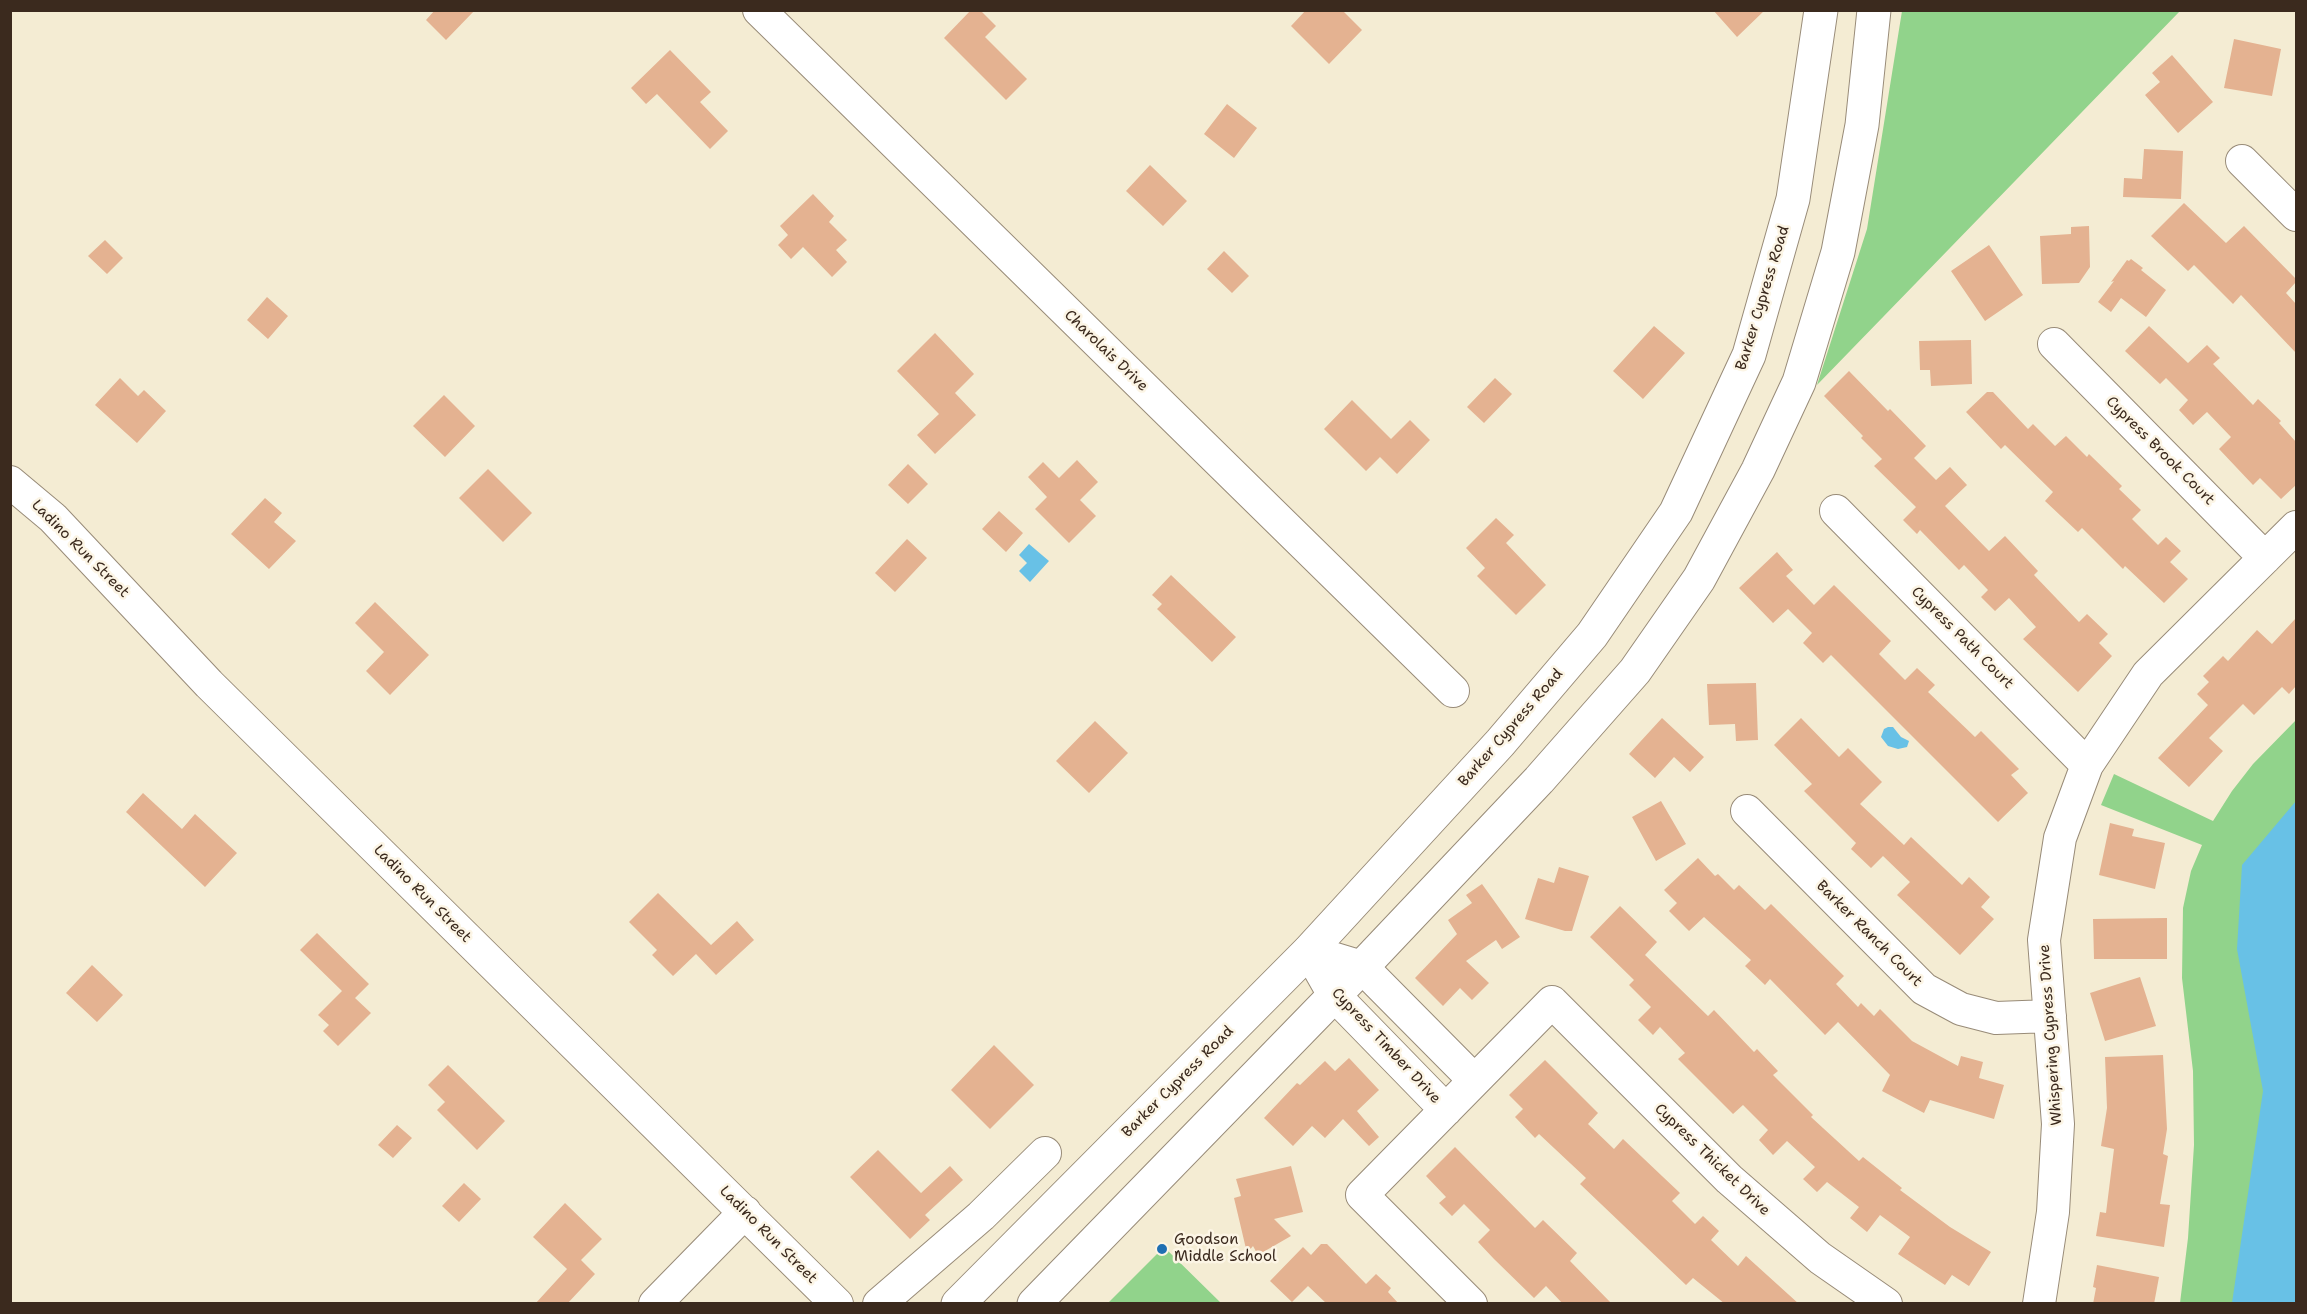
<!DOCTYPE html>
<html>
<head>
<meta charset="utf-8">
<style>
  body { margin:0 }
  #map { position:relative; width:2307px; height:1314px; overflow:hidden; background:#f4ecd3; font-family:"Shantell Sans",sans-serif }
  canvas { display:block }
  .frame { position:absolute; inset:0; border:12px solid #3b2a1e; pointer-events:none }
</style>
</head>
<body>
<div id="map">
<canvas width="2307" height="1314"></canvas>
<div class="frame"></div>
</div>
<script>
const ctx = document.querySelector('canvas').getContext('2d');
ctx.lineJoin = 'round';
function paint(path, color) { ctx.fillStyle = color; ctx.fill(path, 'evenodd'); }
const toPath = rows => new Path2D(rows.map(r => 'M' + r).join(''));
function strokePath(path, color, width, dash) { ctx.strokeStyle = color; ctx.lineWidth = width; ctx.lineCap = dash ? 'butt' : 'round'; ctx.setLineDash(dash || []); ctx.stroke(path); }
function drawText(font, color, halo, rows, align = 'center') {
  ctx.font = font + ' "Shantell Sans",sans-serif'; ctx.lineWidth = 5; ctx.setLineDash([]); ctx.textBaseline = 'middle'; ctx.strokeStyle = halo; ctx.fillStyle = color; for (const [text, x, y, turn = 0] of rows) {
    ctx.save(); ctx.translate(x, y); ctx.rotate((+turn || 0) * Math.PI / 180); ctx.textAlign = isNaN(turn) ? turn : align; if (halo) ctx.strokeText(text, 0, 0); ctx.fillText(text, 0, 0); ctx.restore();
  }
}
paint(toPath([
  [1902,11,2180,11,1817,385,1867,229],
  [2296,720,2296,1303,2180,1303,2188,1238,2194,1145,2193,1071,2182,978,2183,908,2191,871,2202,845,2101,805,2114,774,2213,821,2232,791,2253,764],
  [1164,1247,1221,1303,1108,1303]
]), '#91d38b');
paint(toPath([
  [1029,544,1049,561,1030,582,1019,571,1027,563,1019,555],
  [1888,727,1893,727,1901,737,1909,741,1907,747,1898,749,1888,746,1881,737,1884,729],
  [2296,801,2296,1303,2232,1303,2263,1091,2237,949,2242,865]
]), '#68c1e6');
paint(toPath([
  [435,10,475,10,446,40,426,20],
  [971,10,980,10,996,26,985,37,1027,79,1006,100,944,38],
  [1306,10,1342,10,1362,30,1329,64,1291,26],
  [1713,10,1765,10,1737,37],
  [2234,39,2281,49,2272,96,2224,88],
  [670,50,711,92,700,102,728,131,710,149,657,94,646,104,631,88],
  [2172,55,2213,102,2178,133,2145,95,2160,82,2152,73],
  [1227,104,1257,128,1234,158,1204,134],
  [2144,149,2183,151,2181,199,2123,197,2124,178,2142,179],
  [1150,165,1187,201,1163,226,1126,191],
  [813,194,834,216,829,222,847,240,836,250,847,262,832,277,803,247,791,259,778,245,788,235,780,226],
  [2184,203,2226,243,2244,226,2296,279,2296,282,2286,293,2296,304,2296,353,2241,295,2233,304,2194,265,2188,271,2151,236],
  [2089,226,2090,267,2079,283,2042,284,2040,236,2071,234,2071,227],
  [105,240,123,258,107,274,88,256],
  [1989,245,2023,295,1985,321,1951,271],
  [1224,251,1249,276,1232,293,1207,269],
  [2131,259,2143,268,2141,270,2166,290,2146,317,2121,298,2111,312,2098,302,2114,281,2111,282,2127,260,2129,261],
  [267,297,288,316,268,339,247,320],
  [1654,326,1685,353,1643,399,1613,371],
  [2149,326,2188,363,2207,345,2220,358,2213,364,2253,405,2258,399,2281,421,2279,423,2296,442,2296,485,2281,499,2260,478,2253,485,2219,449,2231,437,2207,412,2193,425,2179,410,2188,400,2166,378,2160,384,2125,351],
  [935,333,974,374,955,393,976,415,935,454,917,435,939,414,897,371],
  [1971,340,1972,384,1931,386,1930,370,1920,370,1919,341],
  [1849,371,1888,411,1890,409,1926,446,1914,458,1936,480,1950,467,1967,485,1945,506,1989,551,2005,536,2038,571,2034,575,2079,622,2087,614,2108,634,2099,643,2112,656,2078,692,2023,639,2036,627,2009,598,1995,611,1981,597,1988,590,1964,565,1959,570,1920,530,1917,534,1903,520,1916,507,1874,466,1882,459,1861,438,1863,436,1824,396],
  [120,378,138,396,144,390,166,411,137,443,95,405],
  [1495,378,1512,394,1484,423,1467,407],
  [1987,392,1993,392,2028,429,2033,424,2055,446,2066,436,2087,457,2089,454,2122,486,2119,489,2141,510,2132,519,2158,545,2166,537,2181,551,2170,562,2188,579,2164,603,2125,566,2123,569,2082,528,2078,532,2045,501,2053,492,2005,445,2001,449,1966,412],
  [444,395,475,426,445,457,413,426],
  [1352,400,1391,439,1410,420,1430,440,1397,474,1380,457,1366,471,1324,429],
  [1077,460,1098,482,1080,500,1096,516,1069,543,1035,509,1047,497,1028,477,1043,462,1059,478],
  [908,464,928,484,908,504,888,485],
  [488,469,532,513,503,542,459,498],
  [265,498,282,513,274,522,296,541,269,569,231,534],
  [999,511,1023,533,1006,552,982,529],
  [1496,518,1514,535,1506,543,1546,585,1516,615,1477,576,1485,568,1466,548],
  [907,539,927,558,895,592,875,573],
  [1777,552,1793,570,1786,576,1814,605,1834,585,1891,641,1879,654,1905,680,1917,668,1935,685,1928,692,1975,737,1981,731,2019,769,2011,775,2028,793,1998,822,1831,655,1823,663,1803,643,1812,633,1788,609,1773,623,1739,588],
  [1171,575,1236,637,1212,662,1157,609,1162,604,1152,595],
  [375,602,429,655,390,695,366,671,384,652,355,623],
  [2296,618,2296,686,2289,694,2282,687,2254,715,2243,704,2209,738,2223,751,2189,787,2158,758,2208,705,2197,694,2209,682,2203,676,2223,656,2228,661,2257,630,2272,644],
  [1756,683,1758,740,1736,741,1735,724,1709,725,1707,684],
  [1662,718,1704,757,1690,772,1674,757,1655,778,1629,754],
  [1801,718,1839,757,1848,748,1882,782,1860,804,1904,845,1911,837,1962,885,1969,877,1990,897,1981,907,1994,919,1960,955,1897,895,1910,882,1883,856,1871,868,1851,849,1856,843,1804,791,1812,784,1774,745],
  [1095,721,1128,753,1089,793,1056,761],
  [143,793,182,829,195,814,237,853,205,887,126,812],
  [1661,801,1686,844,1656,861,1632,817],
  [2110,823,2134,829,2132,836,2165,843,2155,889,2099,875],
  [1698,858,1715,876,1718,874,1734,890,1739,885,1765,910,1771,904,1844,976,1836,984,1858,1007,1861,1003,1874,1016,1880,1009,1912,1041,1958,1066,1961,1056,1983,1062,1979,1078,2004,1085,1994,1119,1930,1100,1924,1113,1882,1091,1890,1075,1838,1022,1825,1035,1770,979,1765,985,1745,966,1751,960,1704,917,1689,931,1669,911,1677,903,1664,890],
  [1559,867,1589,876,1572,931,1565,931,1525,919,1538,878,1554,883],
  [1482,884,1520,937,1502,949,1496,940,1466,961,1489,983,1472,1000,1460,988,1443,1006,1415,978,1457,934,1448,920,1472,903,1466,895],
  [658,893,711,945,737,921,754,940,716,975,696,954,673,976,652,955,657,950,629,922],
  [1620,906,1657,942,1645,955,1708,1016,1714,1010,1754,1052,1757,1049,1778,1071,1773,1075,1813,1115,1811,1117,1859,1161,1863,1157,1902,1188,1900,1190,1950,1227,1991,1252,1969,1286,1952,1275,1945,1285,1898,1254,1910,1237,1880,1215,1867,1232,1850,1218,1859,1207,1827,1182,1817,1192,1803,1179,1815,1167,1787,1141,1773,1155,1759,1140,1768,1130,1743,1105,1733,1114,1678,1059,1685,1053,1660,1027,1653,1035,1638,1020,1651,1007,1629,985,1634,980,1590,937],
  [2167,918,2167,959,2094,959,2093,919],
  [317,933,369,984,355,998,371,1013,338,1046,323,1031,329,1025,318,1015,342,991,300,950],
  [92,965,123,995,97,1022,66,993],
  [2140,977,2156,1026,2105,1041,2090,993],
  [994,1045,1034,1085,990,1129,951,1090],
  [2163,1055,2167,1129,2163,1154,2168,1156,2160,1204,2170,1205,2164,1247,2096,1236,2100,1212,2106,1213,2114,1149,2101,1146,2107,1108,2105,1057],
  [1349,1058,1379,1090,1357,1111,1379,1137,1369,1146,1343,1119,1325,1138,1312,1126,1293,1146,1264,1118,1297,1083,1300,1085,1325,1061,1335,1071],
  [1545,1060,1598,1113,1588,1124,1614,1149,1623,1139,1662,1176,1680,1193,1672,1201,1695,1224,1703,1216,1719,1231,1711,1240,1738,1266,1746,1256,1799,1304,1725,1304,1693,1278,1686,1285,1580,1184,1586,1178,1539,1134,1535,1138,1515,1117,1523,1109,1509,1095],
  [448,1065,505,1121,477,1150,437,1110,445,1102,428,1085],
  [397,1125,412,1138,393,1158,378,1145],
  [1455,1147,1535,1228,1543,1220,1577,1253,1570,1261,1612,1304,1563,1304,1546,1286,1534,1298,1494,1259,1478,1242,1490,1230,1464,1204,1452,1216,1439,1203,1446,1197,1426,1176],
  [878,1150,921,1193,950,1166,963,1180,925,1215,930,1220,910,1239,850,1177],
  [1291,1166,1303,1212,1274,1219,1291,1236,1258,1255,1253,1246,1247,1253,1234,1198,1241,1196,1236,1179],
  [464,1183,481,1199,459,1222,442,1206],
  [565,1203,602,1239,581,1260,595,1274,567,1304,535,1304,567,1269,533,1237],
  [1321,1244,1327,1244,1366,1284,1376,1274,1391,1288,1388,1292,1399,1304,1327,1304,1308,1286,1292,1302,1270,1281,1303,1247,1311,1255],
  [2097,1265,2159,1277,2154,1304,2093,1304,2096,1288,2093,1287]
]), '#e4b291');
const minor = toPath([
  [759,10,1453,691],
  [2242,161,2296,215],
  [2054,344,2265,558],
  [10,482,53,518,209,684,837,1304],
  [1836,511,2087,765],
  [1747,811,1924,989,1961,1009,1996,1018,2050,1016],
  [1309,951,1362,967,1474,1080],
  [1309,951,1334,995,1446,1110],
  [655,1304,745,1212],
  [879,1304,981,1216,1045,1153],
  [1471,1304,1362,1195,1552,1002,1729,1179,1820,1258,1886,1304],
  [2039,1304,2053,1212,2058,1124,2044,940,2060,838,2087,765,2148,674,2296,527]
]);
const major = toPath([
  [958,1304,1309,951,1500,743,1592,635,1676,512,1749,355,1793,199,1821,10],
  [1034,1304,1362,967,1539,780,1635,671,1699,579,1758,470,1799,382,1838,252,1862,125,1874,10]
]);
strokePath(minor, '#988b78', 34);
strokePath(major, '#988b78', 35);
strokePath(minor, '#fff', 32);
strokePath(major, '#fff', 33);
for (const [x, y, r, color] of [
  [1162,1249,6,"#1f6fb2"]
]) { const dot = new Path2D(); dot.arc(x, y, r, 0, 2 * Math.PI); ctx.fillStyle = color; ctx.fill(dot); strokePath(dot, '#fcf5e5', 2); }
drawText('15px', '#3b2a1e', '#fcf5e5', [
  ["Barker Cypress Road",1763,298,-73],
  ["Charolais Drive",1106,351,44],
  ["Cypress Brook Court",2160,451,45],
  ["Ladino Run Street",80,549,45],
  ["Cypress Path Court",1962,638,45],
  ["Barker Cypress Road",1511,728,-49],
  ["Ladino Run Street",422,894,45],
  ["Barker Ranch Court",1869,934,45],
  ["Whispering Cypress Drive",2051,1035,-94],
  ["Cypress Timber Drive",1386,1046,47],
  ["Barker Cypress Road",1178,1082,-45],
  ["Cypress Thicket Drive",1712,1160,44],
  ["Ladino Run Street",768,1235,45]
]);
drawText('15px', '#3b2a1e', '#fcf5e5', [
  ["Goodson",1174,1240],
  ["Middle School",1174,1257]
], 'left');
</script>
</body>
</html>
